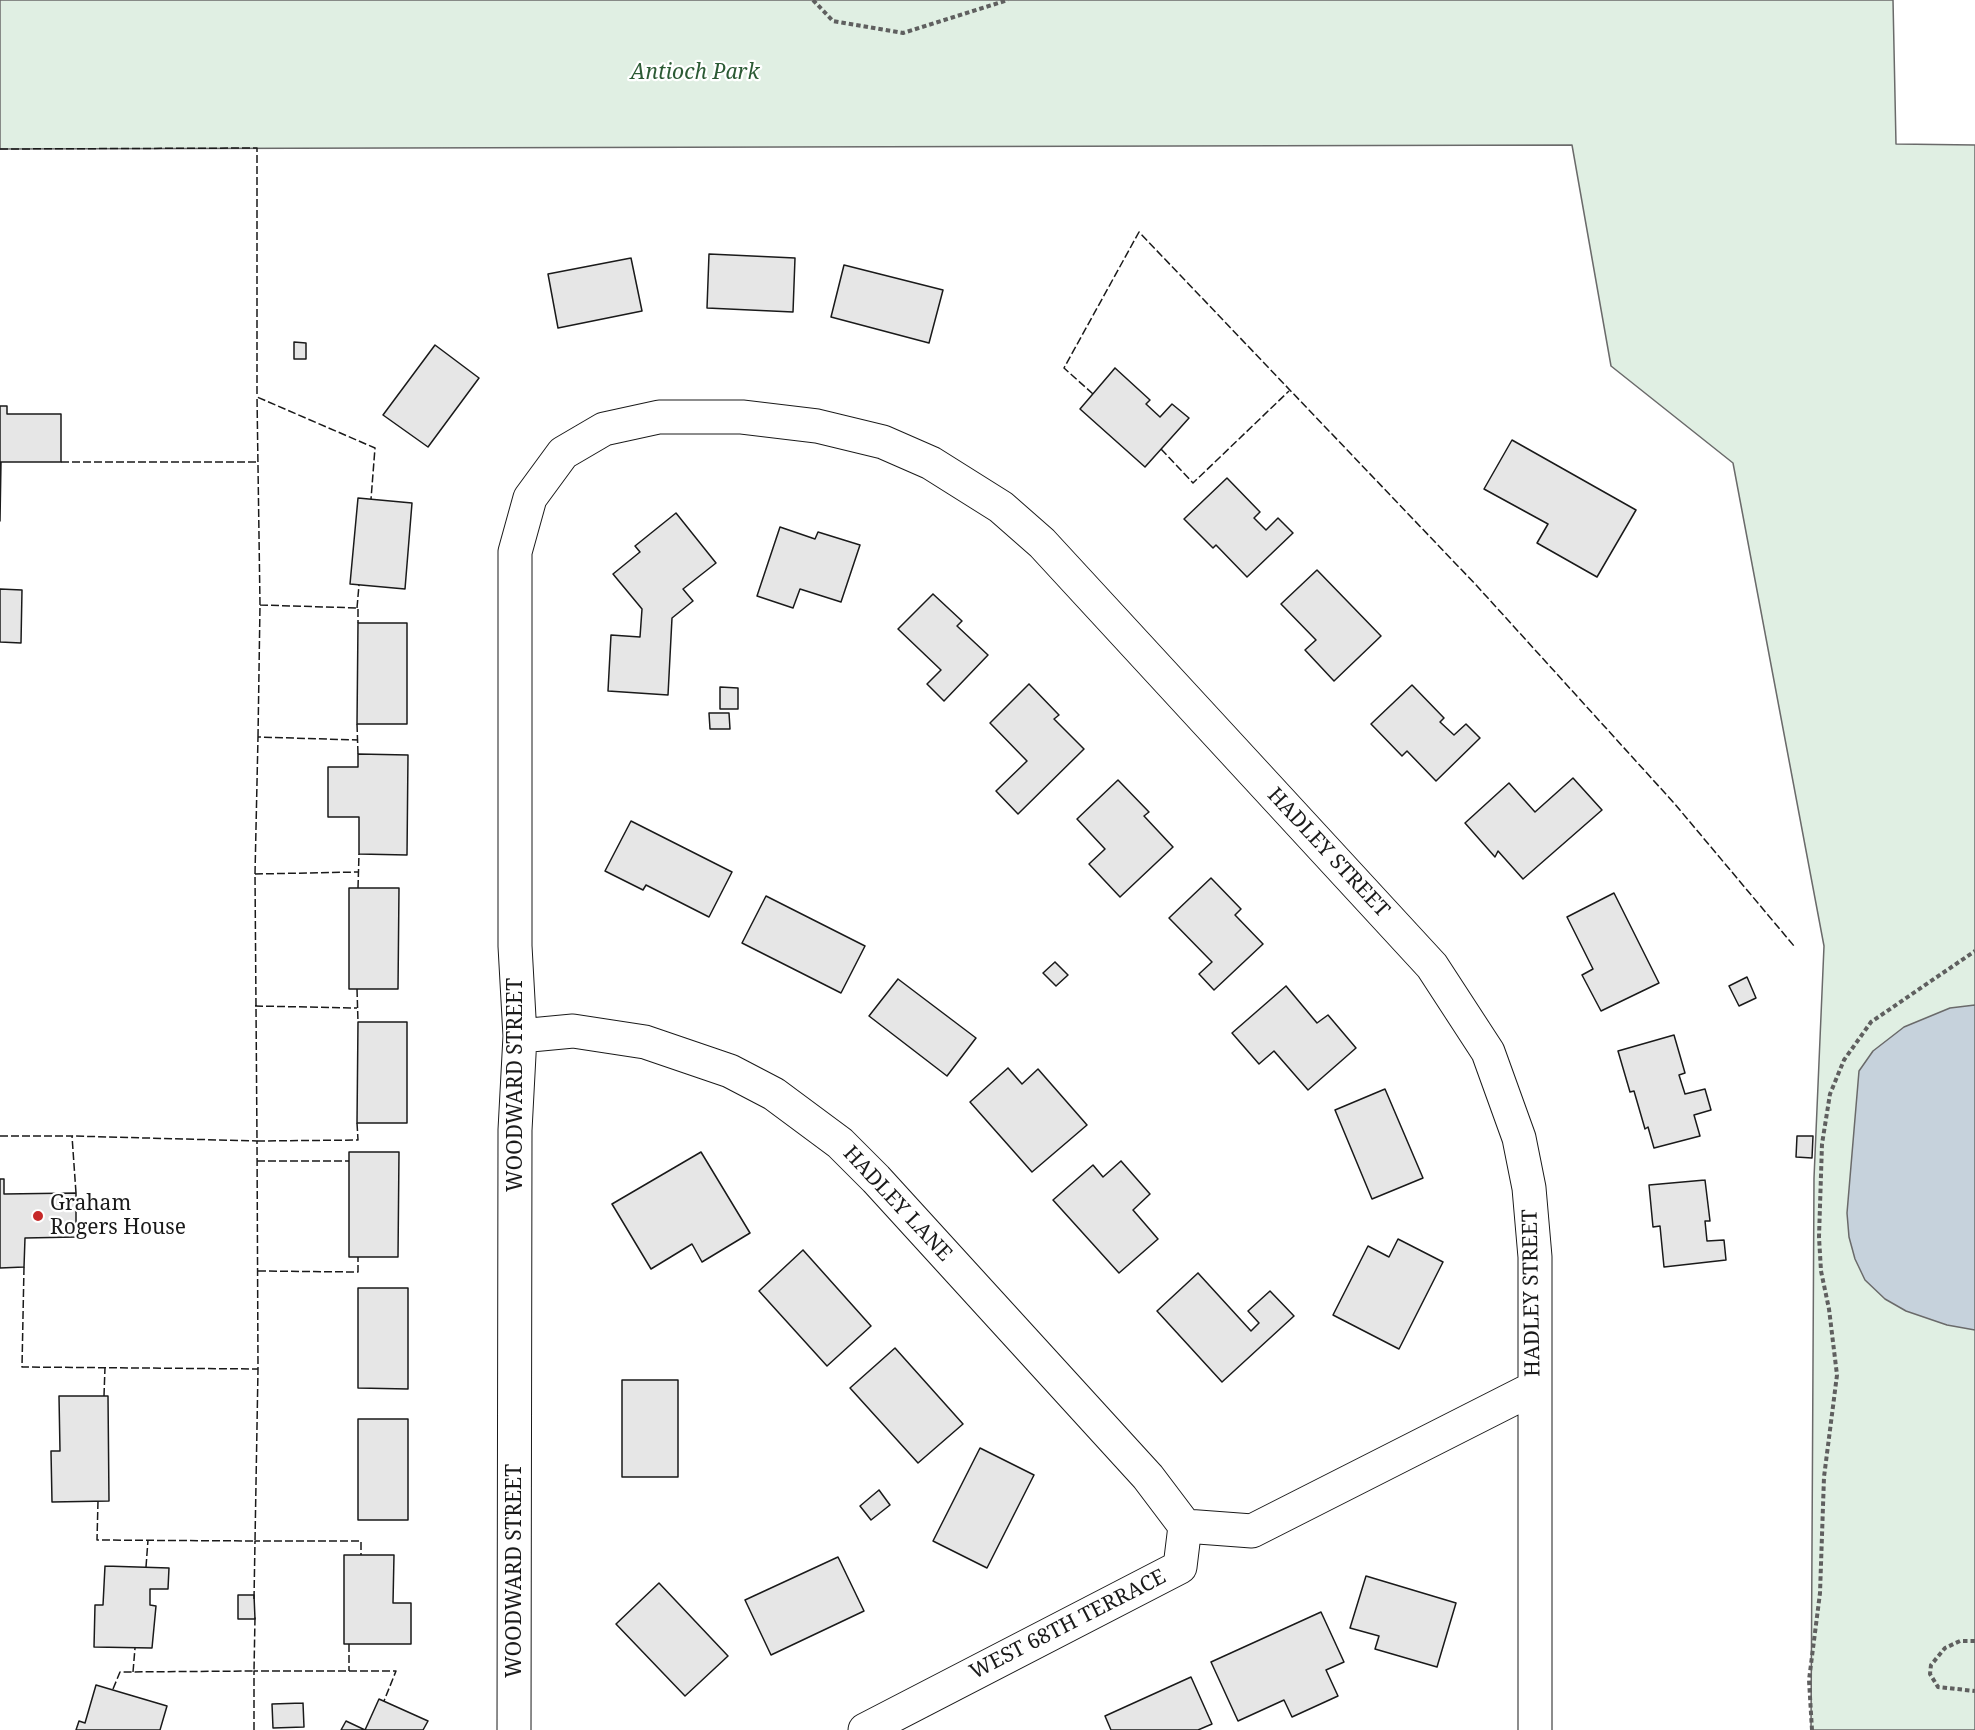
<!DOCTYPE html>
<html>
<head>
<meta charset="utf-8">
<style>
  body { margin:0 }
  canvas { display:block; background:#fff }
</style>
</head>
<body>
<canvas width="1975" height="1730"></canvas>
<script>
const ctx = document.querySelector('canvas').getContext('2d');
ctx.lineJoin = 'round';
function paint(path, color) { ctx.fillStyle = color; ctx.fill(path, 'evenodd'); }
const toPath = rows => new Path2D(rows.map(r => 'M' + r).join(''));
function strokePath(path, color, width, dash) { ctx.strokeStyle = color; ctx.lineWidth = width; ctx.lineCap = dash ? 'butt' : 'round'; ctx.setLineDash(dash || []); ctx.stroke(path); }
function drawText(font, color, halo, rows, align = 'center') {
  ctx.font = font + ' "Noto Serif",serif'; ctx.lineWidth = 4.5; ctx.setLineDash([]); ctx.textBaseline = 'middle'; ctx.strokeStyle = halo; ctx.fillStyle = color; for (const [text, x, y, turn = 0] of rows) {
    ctx.save(); ctx.translate(x, y); ctx.rotate((+turn || 0) * Math.PI / 180); ctx.textAlign = isNaN(turn) ? turn : align; if (halo) ctx.strokeText(text, 0, 0); ctx.fillText(text, 0, 0); ctx.restore();
  }
}
const green = toPath([
  [0,0,1893,0,1896,144,1975,145,1975,1730,1811,1730,1814,1178,1824,946,1733,463,1611,366,1572,145,0,149,0,0]
]);
paint(green, '#e0efe3');
strokePath(green, '#6a6a6a', 1.5);
const water = toPath([
  [1975,1005,1975,1330,1947,1325,1906,1311,1885,1299,1865,1280,1855,1259,1849,1237,1847,1213,1859,1071,1873,1051,1904,1027,1950,1008,1975,1005]
]);
paint(water, '#c6d2dc');
strokePath(water, '#6a6a6a', 1.5);
const building = toPath([
  [709,254,795,258,793,312,707,308,709,254],
  [631,258,642,311,558,328,548,274,631,258],
  [844,265,943,290,929,343,831,317,844,265],
  [294,342,306,343,306,359,294,359,294,342],
  [435,345,479,378,428,447,383,415,435,345],
  [1115,368,1150,400,1146,404,1160,417,1172,404,1189,418,1145,467,1080,409,1115,368],
  [0,406,7,406,7,414,61,414,61,462,1,462,0,521,0,406],
  [1512,440,1636,510,1597,577,1537,543,1548,524,1484,489,1512,440],
  [1227,478,1260,512,1254,518,1266,530,1278,518,1293,533,1247,577,1216,545,1213,548,1184,519,1227,478],
  [358,498,412,503,405,589,350,584,358,498],
  [676,513,716,563,683,589,693,601,672,618,668,695,608,691,611,635,640,637,642,609,613,574,640,552,635,546,676,513],
  [780,527,815,539,818,532,860,545,841,602,800,589,793,608,757,596,780,527],
  [1317,570,1381,636,1334,681,1305,650,1316,640,1281,604,1317,570],
  [0,589,22,590,21,643,0,642,0,589],
  [933,594,962,621,957,626,988,655,944,701,927,684,941,670,898,629,933,594],
  [358,623,407,623,407,724,357,724,358,623],
  [1029,684,1059,715,1054,719,1084,749,1018,814,996,791,1027,761,990,723,1029,684],
  [1412,685,1444,718,1440,722,1454,735,1466,724,1480,738,1436,781,1407,751,1402,756,1371,724,1412,685],
  [720,687,738,688,738,709,720,709,720,687],
  [709,713,729,713,730,729,710,729,709,713],
  [358,754,408,755,407,855,359,854,359,817,328,817,328,767,358,767,358,754],
  [1573,778,1602,810,1523,879,1498,851,1495,857,1465,823,1509,783,1535,812,1573,778],
  [1118,780,1149,812,1144,816,1173,847,1120,897,1089,864,1105,849,1077,819,1118,780],
  [631,821,732,872,709,917,646,885,643,890,605,871,631,821],
  [1211,878,1241,909,1235,915,1263,944,1214,990,1199,974,1212,962,1169,918,1211,878],
  [349,888,399,888,398,989,349,989,349,888],
  [1614,893,1659,983,1601,1011,1582,975,1593,969,1567,917,1614,893],
  [766,896,865,946,841,993,742,943,766,896],
  [1055,962,1068,975,1056,986,1043,973,1055,962],
  [1747,977,1756,998,1739,1006,1729,986,1747,977],
  [898,979,976,1038,947,1076,869,1016,898,979],
  [1286,986,1317,1023,1328,1015,1356,1048,1308,1090,1274,1051,1259,1064,1232,1033,1286,986],
  [358,1022,407,1022,407,1123,357,1123,358,1022],
  [1674,1035,1685,1073,1679,1075,1685,1094,1705,1089,1711,1110,1694,1115,1700,1136,1654,1148,1648,1127,1645,1129,1634,1091,1630,1092,1618,1051,1674,1035],
  [1008,1068,1022,1084,1038,1069,1087,1125,1032,1172,970,1102,1008,1068],
  [1385,1089,1423,1178,1372,1199,1335,1110,1385,1089],
  [1797,1136,1813,1136,1812,1158,1796,1157,1797,1136],
  [349,1152,399,1152,398,1257,349,1257,349,1152],
  [701,1152,750,1233,702,1262,692,1244,651,1269,612,1204,701,1152],
  [1121,1161,1150,1194,1133,1210,1158,1239,1119,1273,1053,1200,1093,1165,1103,1177,1121,1161],
  [0,1179,4,1179,4,1194,76,1193,76,1237,25,1238,24,1267,0,1268,0,1179],
  [1705,1180,1710,1221,1705,1221,1707,1241,1724,1240,1726,1260,1664,1267,1660,1226,1653,1227,1649,1185,1705,1180],
  [1398,1239,1443,1262,1399,1349,1333,1315,1368,1246,1389,1257,1398,1239],
  [803,1250,871,1326,827,1366,759,1291,803,1250],
  [1198,1273,1251,1331,1259,1323,1248,1311,1270,1291,1294,1316,1222,1382,1157,1311,1198,1273],
  [358,1288,408,1288,408,1389,358,1388,358,1288],
  [895,1348,963,1424,918,1463,850,1388,895,1348],
  [622,1380,678,1380,678,1477,622,1477,622,1380],
  [59,1396,108,1396,109,1501,52,1502,51,1451,60,1451,59,1396],
  [358,1419,408,1419,408,1520,358,1520,358,1419],
  [980,1448,1034,1475,987,1568,933,1541,980,1448],
  [879,1490,890,1505,871,1520,860,1506,879,1490],
  [344,1555,394,1555,393,1603,411,1603,411,1644,344,1644,344,1555],
  [838,1557,864,1611,771,1655,745,1600,838,1557],
  [105,1566,169,1568,168,1589,150,1589,150,1605,156,1606,152,1648,94,1647,95,1605,103,1605,105,1566],
  [1366,1576,1456,1603,1437,1667,1375,1649,1379,1636,1350,1628,1366,1576],
  [659,1583,728,1656,685,1696,616,1624,659,1583],
  [238,1595,254,1595,255,1619,238,1619,238,1595],
  [1321,1612,1344,1662,1326,1670,1338,1696,1292,1717,1284,1700,1238,1721,1211,1662,1321,1612],
  [1191,1677,1212,1724,1198,1730,1111,1730,1105,1716,1191,1677],
  [96,1685,167,1706,160,1730,76,1730,79,1721,85,1723,96,1685],
  [379,1699,428,1721,423,1730,341,1730,346,1721,365,1730,379,1699],
  [303,1703,304,1727,273,1728,272,1704,303,1703]
]);
paint(building, '#e6e6e6');
strokePath(building, '#1a1a1a', 1.5);
const minor = toPath([
  [520,1036,573,1031,645,1042,730,1071,774,1094,840,1143,876,1179,1148,1477,1185,1526],
  [1185,1526,1252,1531,1534,1388],
  [514,1730,515,1130,520,1036,515,946,515,552,530,498,563,453,604,429,659,417,742,417,817,426,883,442,931,463,1001,507,1042,543,1432,966,1488,1052,1519,1138,1529,1188,1535,1257,1535,1730],
  [865,1730,1180,1567,1185,1526]
]);
strokePath(minor, '#1a1a1a', 35);
strokePath(toPath([
  [813,0,833,21,903,33,1008,0],
  [1975,1641,1960,1641,1945,1648,1931,1665,1930,1674,1938,1687,1975,1691],
  [1812,1730,1809,1680,1820,1593,1824,1477,1837,1375,1829,1309,1821,1271,1819,1237,1822,1144,1830,1094,1844,1060,1871,1022,1975,951]
]), '#5f5f5f', 4, [4.5, 3]);
strokePath(minor, '#fff', 33);
strokePath(toPath([
  [0,149,257,148,257,397],
  [1093,394,1064,368,1139,232,1477,586,1674,803,1794,946],
  [1161,449,1193,483,1289,391],
  [61,462,258,462],
  [260,605,257,397,375,448,371,499],
  [357,608,359,585],
  [357,724,358,754],
  [258,737,260,605,358,608,358,623],
  [255,874,258,737,358,740],
  [358,888,359,854],
  [357,989,358,1022],
  [255,1006,357,1008],
  [357,1123,358,1140,257,1141,255,874,358,872],
  [0,1136,72,1136,76,1193],
  [257,1161,349,1161],
  [24,1267,22,1367,258,1369,257,1141,72,1136],
  [258,1271,358,1272,358,1257],
  [104,1396,105,1367],
  [98,1501,97,1540,255,1541,258,1369],
  [146,1567,148,1540],
  [254,1599,255,1541,361,1541,361,1555],
  [349,1644,349,1671],
  [133,1672,135,1648],
  [113,1689,120,1672,254,1671,255,1617],
  [254,1730,254,1671,396,1671,384,1701]
]), '#1a1a1a', 1.5, [8, 3]);
for (const [x, y, r, color] of [
  [38,1216,6,"#c62828"]
]) { const dot = new Path2D(); dot.arc(x, y, r, 0, 2 * Math.PI); ctx.fillStyle = color; ctx.fill(dot); strokePath(dot, '#fff', 2); }
drawText('italic 21px', '#2b5a34', '#fff', [
  ["Antioch Park",695,73]
]);
drawText('21px', '#1a1a1a', '#fff', [
  ["HADLEY STREET",1328,853,47],
  ["WOODWARD STREET",516,1085,-90],
  ["HADLEY LANE",897,1204,47],
  ["HADLEY STREET",1532,1293,-91],
  ["WOODWARD STREET",515,1571,-90],
  ["WEST 68TH TERRACE",1068,1625,-27]
]);
drawText('21px', '#1a1a1a', '#fff', [
  ["Graham",50,1204],
  ["Rogers House",50,1228]
], 'left');
</script>
</body>
</html>
